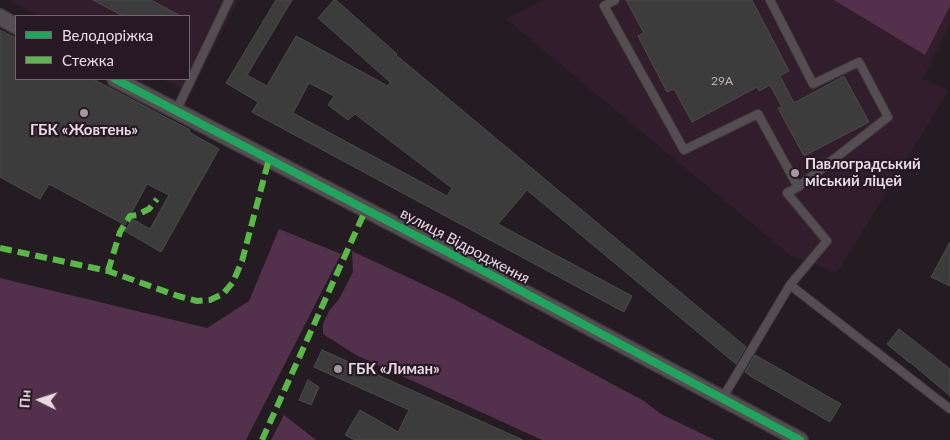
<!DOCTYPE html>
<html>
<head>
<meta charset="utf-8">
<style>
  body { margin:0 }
  #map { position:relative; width:950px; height:440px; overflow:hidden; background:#241c22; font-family:Lato,sans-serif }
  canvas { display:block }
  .legend { position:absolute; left:15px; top:15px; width:175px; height:65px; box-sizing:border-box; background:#281824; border:1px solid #746670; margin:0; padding:6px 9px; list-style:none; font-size:15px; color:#e7dbe3 }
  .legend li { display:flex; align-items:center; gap:10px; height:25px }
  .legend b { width:25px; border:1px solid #746670 }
  .north { position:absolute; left:15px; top:375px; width:50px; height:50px; -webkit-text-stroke:4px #281824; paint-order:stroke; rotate:274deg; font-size:14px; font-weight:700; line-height:20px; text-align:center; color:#e7dbe3 }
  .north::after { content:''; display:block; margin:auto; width:18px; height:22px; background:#e7dbe3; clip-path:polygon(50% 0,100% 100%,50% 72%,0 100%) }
</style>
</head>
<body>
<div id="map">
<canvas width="950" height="440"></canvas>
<ul class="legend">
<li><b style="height:6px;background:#20a55d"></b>Велодоріжка</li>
<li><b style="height:6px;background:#58b947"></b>Стежка</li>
</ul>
<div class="north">Пн</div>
</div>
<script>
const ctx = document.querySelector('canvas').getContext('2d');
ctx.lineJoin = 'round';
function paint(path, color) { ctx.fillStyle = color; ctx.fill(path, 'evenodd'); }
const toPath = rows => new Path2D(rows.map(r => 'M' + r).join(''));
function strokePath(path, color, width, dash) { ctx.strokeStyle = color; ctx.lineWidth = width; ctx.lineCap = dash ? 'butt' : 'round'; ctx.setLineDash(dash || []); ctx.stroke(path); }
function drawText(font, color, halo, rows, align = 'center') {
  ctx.font = font + ' Lato,sans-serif'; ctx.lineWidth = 4.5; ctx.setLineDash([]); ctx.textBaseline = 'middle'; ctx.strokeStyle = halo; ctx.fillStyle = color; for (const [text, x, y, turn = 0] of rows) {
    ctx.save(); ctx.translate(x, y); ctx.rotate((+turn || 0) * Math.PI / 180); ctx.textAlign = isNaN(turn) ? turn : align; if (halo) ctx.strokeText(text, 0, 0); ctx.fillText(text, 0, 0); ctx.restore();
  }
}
paint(toPath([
  [8,0,238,0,191,93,163,79,189,79,189,16,40,16],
  [543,0,950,0,950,24,923,79,949,90,837,273,791,256,506,19]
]), '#311d2c');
paint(toPath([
  [834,0,950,0,950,6,925,55],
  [279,229,341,254,246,440,0,440,0,278,207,328,249,301],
  [352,251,452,298,644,401,661,414,715,440,542,440,356,355,323,334,323,324,329,311,339,299,353,272],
  [284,415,316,440,271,440]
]), '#53304b');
const building = toPath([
  [93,0,151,0,181,16,123,16,93,0],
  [276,0,292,0,247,75,267,86,296,36,388,86,390,82,318,18,334,0,336,0,397,54,396,55,746,347,736,364,527,190,498,224,632,296,624,312,252,112,258,102,226,83,276,0],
  [309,83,334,96,328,105,348,120,355,114,452,188,447,196,293,113,309,83],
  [626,0,752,0,789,71,780,76,794,103,844,76,869,122,804,156,778,108,782,107,770,85,759,91,757,87,692,122,674,89,667,92,638,36,644,33,626,0],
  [0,30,16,38,16,79,93,79,190,130,189,132,219,149,161,252,125,231,132,219,150,229,169,195,147,184,125,225,49,184,40,199,0,177,0,30],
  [950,242,950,286,931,277,950,242],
  [899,329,950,369,950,396,910,362,910,363,887,344,899,329],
  [322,350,523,440,355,440,345,435,360,410,398,432,409,410,314,367,322,350],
  [755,355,841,404,830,422,752,377,745,372,755,355],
  [308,380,319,387,311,405,299,400,308,380]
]);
paint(building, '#3d3c3d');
strokePath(building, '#4b4b4b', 1);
const lane = toPath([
  [615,0,604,6,684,150,758,114,798,187],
  [176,111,229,0],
  [790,285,950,409],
  [722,399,790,285,827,241,787,193,798,187,888,117,859,62,813,84,770,0]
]);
const street = toPath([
  [0,17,16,26],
  [115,79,482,270,800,440]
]);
strokePath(lane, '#41393e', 10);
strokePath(street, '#41393e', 18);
strokePath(lane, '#544d52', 8);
strokePath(street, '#544d52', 15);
strokePath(toPath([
  [0,248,108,271,178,296,197,301,210,300,223,294,233,282,242,261,269,159],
  [108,271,120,232,130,216,137,215,149,209,157,199],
  [262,440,366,209]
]), '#58b947', 6, [12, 6]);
strokePath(toPath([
  [115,79,482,270,800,440]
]), '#20a55d', 8);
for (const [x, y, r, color] of [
  [84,113,5,"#a3989f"],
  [795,173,5,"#a3989f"],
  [338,369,5,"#a3989f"]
]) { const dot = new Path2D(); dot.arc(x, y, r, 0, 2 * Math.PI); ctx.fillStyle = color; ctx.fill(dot); strokePath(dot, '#281824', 2); }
drawText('12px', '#bcb3ba', null, [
  ["29А",722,81]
]);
drawText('bold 15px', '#e7dbe3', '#281824', [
  ["ГБК «Жовтень»",84,130,"center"],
  ["Павлоградський",805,164],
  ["міський ліцей",805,181],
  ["ГБК «Лиман»",348,369]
], 'left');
drawText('15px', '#e7dbe3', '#281824', [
  ["вулиця Відродження",465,246,28]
]);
</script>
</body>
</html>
